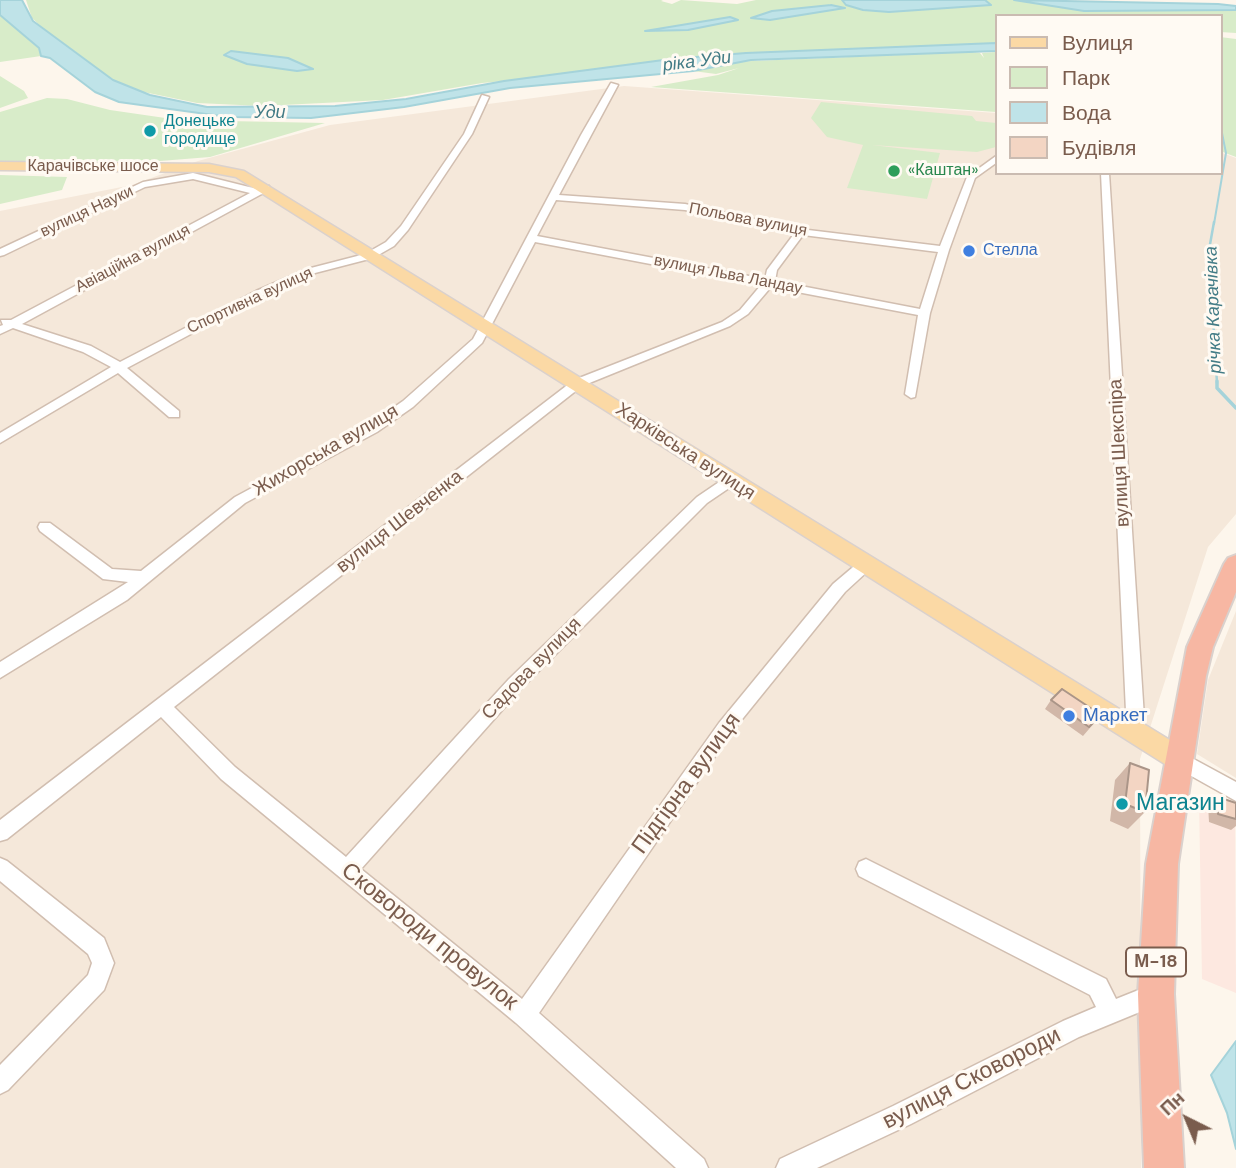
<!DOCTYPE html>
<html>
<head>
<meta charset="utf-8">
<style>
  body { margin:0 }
  #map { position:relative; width:1236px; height:1168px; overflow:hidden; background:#fdf6ec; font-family:"DM Sans",sans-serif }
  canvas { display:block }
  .legend { position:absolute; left:995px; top:14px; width:228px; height:161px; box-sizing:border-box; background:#fffaf3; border:2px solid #cabbb1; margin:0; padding:9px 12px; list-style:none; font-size:21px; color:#7a5c4d }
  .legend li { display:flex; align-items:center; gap:14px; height:35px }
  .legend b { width:35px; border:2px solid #cabbb1 }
  .north { position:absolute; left:1152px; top:1084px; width:70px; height:70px; -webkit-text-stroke:5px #fffaf3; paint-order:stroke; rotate:317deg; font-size:19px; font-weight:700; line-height:28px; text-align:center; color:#7a5c4d }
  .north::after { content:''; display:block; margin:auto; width:24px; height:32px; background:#7a5c4d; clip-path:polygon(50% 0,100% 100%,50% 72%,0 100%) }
</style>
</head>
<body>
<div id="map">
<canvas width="1236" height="1168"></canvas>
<ul class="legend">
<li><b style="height:9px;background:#fbd9a5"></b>Вулиця</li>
<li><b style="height:19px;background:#d8ecc9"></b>Парк</li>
<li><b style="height:19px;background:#bfe3e8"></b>Вода</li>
<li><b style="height:19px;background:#f3d5c3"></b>Будівля</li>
</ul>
<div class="north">Пн</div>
</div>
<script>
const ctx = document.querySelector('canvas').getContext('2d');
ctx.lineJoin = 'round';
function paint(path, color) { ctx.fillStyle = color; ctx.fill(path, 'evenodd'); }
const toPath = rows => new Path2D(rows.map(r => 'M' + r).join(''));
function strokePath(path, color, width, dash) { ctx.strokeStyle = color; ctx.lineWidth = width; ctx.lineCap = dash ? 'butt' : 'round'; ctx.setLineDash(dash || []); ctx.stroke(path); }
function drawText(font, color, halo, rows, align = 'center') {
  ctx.font = font + ' "DM Sans",sans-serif'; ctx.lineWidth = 6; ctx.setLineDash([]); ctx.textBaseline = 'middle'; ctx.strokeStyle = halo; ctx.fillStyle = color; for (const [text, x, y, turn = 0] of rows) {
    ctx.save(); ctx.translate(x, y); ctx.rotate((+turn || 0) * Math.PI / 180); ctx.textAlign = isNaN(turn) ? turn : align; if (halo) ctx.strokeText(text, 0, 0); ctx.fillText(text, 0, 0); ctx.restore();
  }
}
paint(toPath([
  [624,86,996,113,996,173,1220,173,1220,152,1236,158,1236,514,1208,547,1140,759,1141,1168,0,1168,0,211,132,185,198,161,330,125],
  [1236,611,1236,778,1197,754,1208,680]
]), '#f5e8da');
paint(toPath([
  [1199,798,1235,808,1236,993,1202,979]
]), '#fde8e0');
paint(toPath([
  [26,0,663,0,661,1,672,4,681,0,737,4,756,0,1017,0,1084,11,1236,10,1236,33,1220,32,1220,16,996,16,996,43,830,51,482,83,383,100,262,106,197,103,134,90,113,80,52,37,32,18],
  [0,14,39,49,41,56,0,62],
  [1220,37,1236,39,1236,157,1220,151],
  [971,52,980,53,984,58,982,53,996,52,996,112,651,87,718,75,739,68,716,74,693,71,728,62],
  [0,76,24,91,28,98,0,108],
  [47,98,67,99,110,110,179,120,325,123,210,157,160,161,0,162,0,112],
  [821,102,972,116,976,121,996,123,996,147,977,152,872,145,940,153,927,199,847,188,863,145,827,137,811,118],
  [0,175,67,177,62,190,0,204]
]), '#d8ecc9');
const water = toPath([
  [0,0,22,0,33,21,113,80,150,95,207,107,335,106,406,99,504,81,671,59,746,53,996,43,996,51,751,60,693,71,510,88,404,107,311,118,228,117,119,102,95,92,50,58,41,56,39,48,0,15,0,0],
  [842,0,985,0,991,5,889,12,863,10,846,5,842,0],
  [1014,0,1218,4,1236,6,1236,10,1084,11,1014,0],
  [831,5,845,8,770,20,751,18,772,11,831,5],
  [730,17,738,20,688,30,645,31,730,17],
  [231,51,288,58,313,69,297,71,247,64,224,55,231,51],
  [1236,1041,1236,1149,1227,1113,1211,1075,1236,1041]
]);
paint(water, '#bfe3e8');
strokePath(water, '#a5d3da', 2);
strokePath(toPath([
  [1214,224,1226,153,1220,123]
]), '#a5d3da', 2);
strokePath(toPath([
  [1214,222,1209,250,1217,383]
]), '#a5d3da', 2.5);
strokePath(toPath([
  [1217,381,1217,388,1236,408]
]), '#a5d3da', 3.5);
const minor = toPath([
  [611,83,618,85,559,195,685,204,800,229,940,246,967,177,996,156,996,163,975,178,949,250,930,313,915,397,911,398,905,394,918,315,771,287,748,314,730,326,582,386,174,707,235,767,346,857,509,679,697,497,725,478,735,478,737,481,735,484,707,503,521,689,361,869,522,999,719,723,833,584,859,562,869,562,872,566,869,570,845,592,731,733,539,1013,704,1159,708,1168,676,1168,516,1023,221,779,161,717,7,839,0,841,0,820,574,380,722,322,740,310,761,285,535,242,482,343,413,407,377,432,245,503,127,600,0,678,0,662,128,582,103,579,40,531,38,527,40,523,50,523,112,569,141,571,235,497,367,426,403,401,473,339,581,135,611,83],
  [556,200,685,210,794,234,767,270,765,279,537,236,556,200],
  [803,235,938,252,920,309,775,281,777,270,803,235],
  [482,95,489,97,472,134,408,230,394,246,373,258,315,273,264,295,127,368,179,411,179,417,169,417,118,373,0,443,0,433,111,367,83,352,13,328,0,334,0,326,3,325,1,320,11,320,250,193,193,179,145,187,4,255,0,256,0,249,143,182,193,173,257,189,269,186,269,190,22,324,91,346,120,362,256,291,307,269,365,254,386,242,401,226,464,134,482,95],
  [1101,173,1109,173,1145,733,1142,739,1136,741,1130,739,1127,733,1101,173],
  [1177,750,1236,782,1236,801,1170,764,1168,758,1170,752,1177,750],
  [0,858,7,861,104,938,114,963,104,990,8,1090,0,1094,0,1065,88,975,92,963,88,954,0,881,0,858],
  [866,859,1106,979,1116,999,1156,983,1164,986,1167,994,1164,1002,1079,1037,911,1124,817,1168,776,1168,780,1159,893,1106,1063,1021,1096,1007,1090,995,859,876,856,869,859,862,866,859]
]);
const major = toPath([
  [0,162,209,164,244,171,1186,750,1189,758,1186,766,1177,769,1168,766,236,177,209,172,0,170,0,162]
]);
const highway = toPath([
  [1236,555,1236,592,1213,647,1206,676,1178,864,1174,994,1184,1168,1144,1168,1138,994,1146,864,1187,647,1224,564,1228,558,1236,555]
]);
strokePath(minor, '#d1beb0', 3);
strokePath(major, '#dad1cd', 3);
strokePath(highway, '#dad1cd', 4);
paint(minor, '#fff');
paint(major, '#fbd9a5');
paint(highway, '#f7b7a3');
paint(toPath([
  [1051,700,1101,715,1083,736,1045,709],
  [1130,763,1145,812,1128,829,1110,821,1115,780],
  [1218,797,1236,803,1236,826,1231,830,1209,822,1208,805]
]), '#d1b7a8');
const building = toPath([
  [1062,689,1101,715,1089,727,1051,700,1062,689],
  [1130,763,1149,770,1145,812,1125,804,1130,763],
  [1218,797,1236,803,1236,819,1218,814,1218,797]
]);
paint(building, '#f3d5c3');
strokePath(building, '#aa9588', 2);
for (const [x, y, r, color] of [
  [150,131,7,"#0f9aa8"],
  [894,171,7,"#2e9e5b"],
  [969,251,7,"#3f7fe0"],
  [1069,716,7,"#3f7fe0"],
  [1122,804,7,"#0f9aa8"]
]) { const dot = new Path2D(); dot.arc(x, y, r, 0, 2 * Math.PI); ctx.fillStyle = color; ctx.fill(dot); strokePath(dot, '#fffaf3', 2.5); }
drawText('16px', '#0d838f', '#fffaf3', [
  ["Донецьке",164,122],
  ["городище",164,140]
], 'left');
drawText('16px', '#7a5c4d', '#fffaf3', [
  ["Карачівське шосе",93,167],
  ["вулиця Науки",87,212,-25],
  ["Польова вулиця",748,220,11],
  ["Авіаційна вулиця",133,259,-28],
  ["вулиця Льва Ландау",728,275,11],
  ["Спортивна вулиця",250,301,-25]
]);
drawText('16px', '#27864d', '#fffaf3', [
  ["«Каштан»",908,171]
], 'left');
drawText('16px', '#366cbe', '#fffaf3', [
  ["Стелла",983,251]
], 'left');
drawText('italic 18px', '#437c86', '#fffaf3', [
  ["ріка Уди",697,62,-7],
  ["Уди",270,113],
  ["річка Карачівка",1214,310,-92]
]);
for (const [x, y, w] of [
  [1156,962,60]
]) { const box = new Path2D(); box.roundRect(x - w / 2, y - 14.5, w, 29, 5); ctx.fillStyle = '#fffaf3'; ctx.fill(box); strokePath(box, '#7a5c4d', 2); }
drawText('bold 18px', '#7a5c4d', null, [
  ["М-18",1156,962]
]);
drawText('19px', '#7a5c4d', '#fffaf3', [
  ["Жихорська вулиця",326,451,-30],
  ["Харківська вулиця",685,452,33],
  ["вулиця Шекспіра",1120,453,-93],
  ["вулиця Шевченка",400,522,-38],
  ["Садова вулиця",532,669,-46]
]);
drawText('19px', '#366cbe', '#fffaf3', [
  ["Маркет",1083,716]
], 'left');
drawText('23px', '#7a5c4d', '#fffaf3', [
  ["Підгірна вулиця",687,784,-54],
  ["Сковороди провулок",429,937,39],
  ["вулиця Сковороди",972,1079,-27]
]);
drawText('23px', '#0d838f', '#fffaf3', [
  ["Магазин",1136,804]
], 'left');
</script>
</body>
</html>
